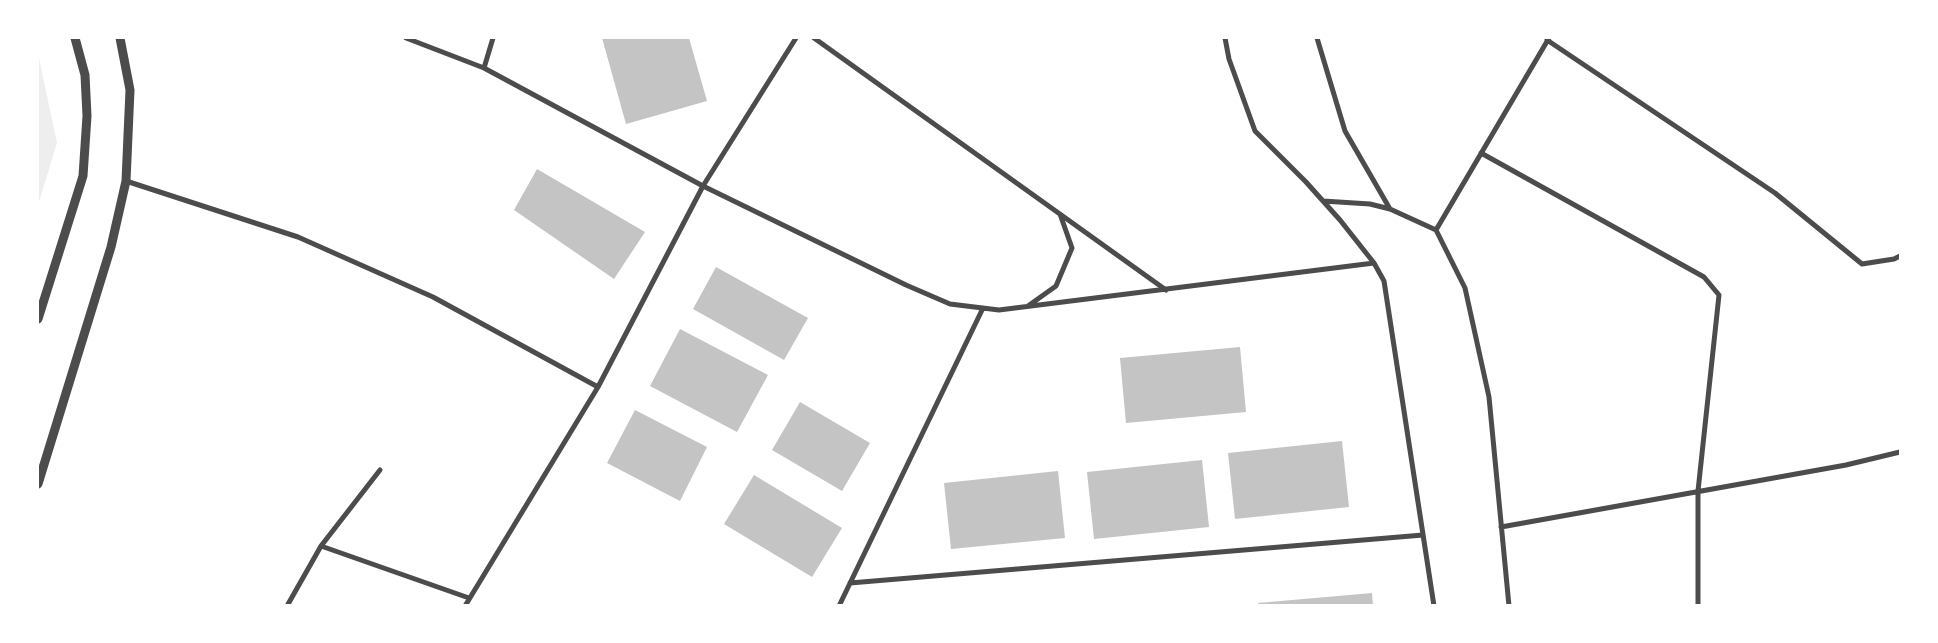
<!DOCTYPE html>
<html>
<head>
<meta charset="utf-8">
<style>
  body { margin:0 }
  #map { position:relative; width:1938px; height:643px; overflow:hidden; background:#fff; font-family:Karla,sans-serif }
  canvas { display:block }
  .frame { position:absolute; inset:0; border:39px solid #fff; pointer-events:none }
</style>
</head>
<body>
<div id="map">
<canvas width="1938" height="643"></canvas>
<div class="frame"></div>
</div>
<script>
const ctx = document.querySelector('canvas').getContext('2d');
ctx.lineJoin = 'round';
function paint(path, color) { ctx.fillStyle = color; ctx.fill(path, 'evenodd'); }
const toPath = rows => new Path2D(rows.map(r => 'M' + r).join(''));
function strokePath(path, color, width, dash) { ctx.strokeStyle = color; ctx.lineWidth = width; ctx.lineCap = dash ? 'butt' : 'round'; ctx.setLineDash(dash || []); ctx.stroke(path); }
paint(toPath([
  [38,54,57,143,38,205]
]), '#eee');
paint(toPath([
  [602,38,689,38,707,101,626,124],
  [537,169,645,232,614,279,514,210],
  [716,267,808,318,784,360,693,309],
  [680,329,768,375,737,432,650,386],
  [1240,347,1246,412,1126,423,1120,358],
  [800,402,870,443,842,491,772,450],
  [635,410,707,447,680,501,607,463],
  [1342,441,1349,507,1235,519,1228,453],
  [1202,460,1209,527,1094,539,1087,472],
  [1058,471,1065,538,951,549,944,483],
  [754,475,842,528,812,577,724,524],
  [1372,593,1373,606,1258,606,1258,603]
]), '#c4c4c4');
strokePath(toPath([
  [406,38,484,68,703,186,906,285,950,304,999,310,1374,263],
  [814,38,1166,290],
  [1225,38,1229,59,1255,131,1306,182,1340,220,1374,263,1384,281,1434,606],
  [1317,38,1345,131,1390,209],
  [1547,40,1775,193,1862,264,1894,259,1900,256],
  [484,68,493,38],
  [1481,153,1704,277,1719,295,1698,491,1698,606],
  [126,181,298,237,433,297,598,387],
  [1323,201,1370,204,1390,209,1436,230,1465,288,1489,397,1509,606],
  [1436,230,1549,38],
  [1028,306,1056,286,1072,248,1060,214],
  [1501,527,1846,465,1900,452],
  [321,546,380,470],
  [850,583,1423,535],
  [287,606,321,546,469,598],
  [465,606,598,387,703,186,796,38],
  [839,606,983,308]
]), '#4c4c4c', 5);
strokePath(toPath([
  [38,319,83,176,87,116,85,75,75,38],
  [38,484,111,247,126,181,130,90,120,38]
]), '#4c4c4c', 9);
</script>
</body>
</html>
